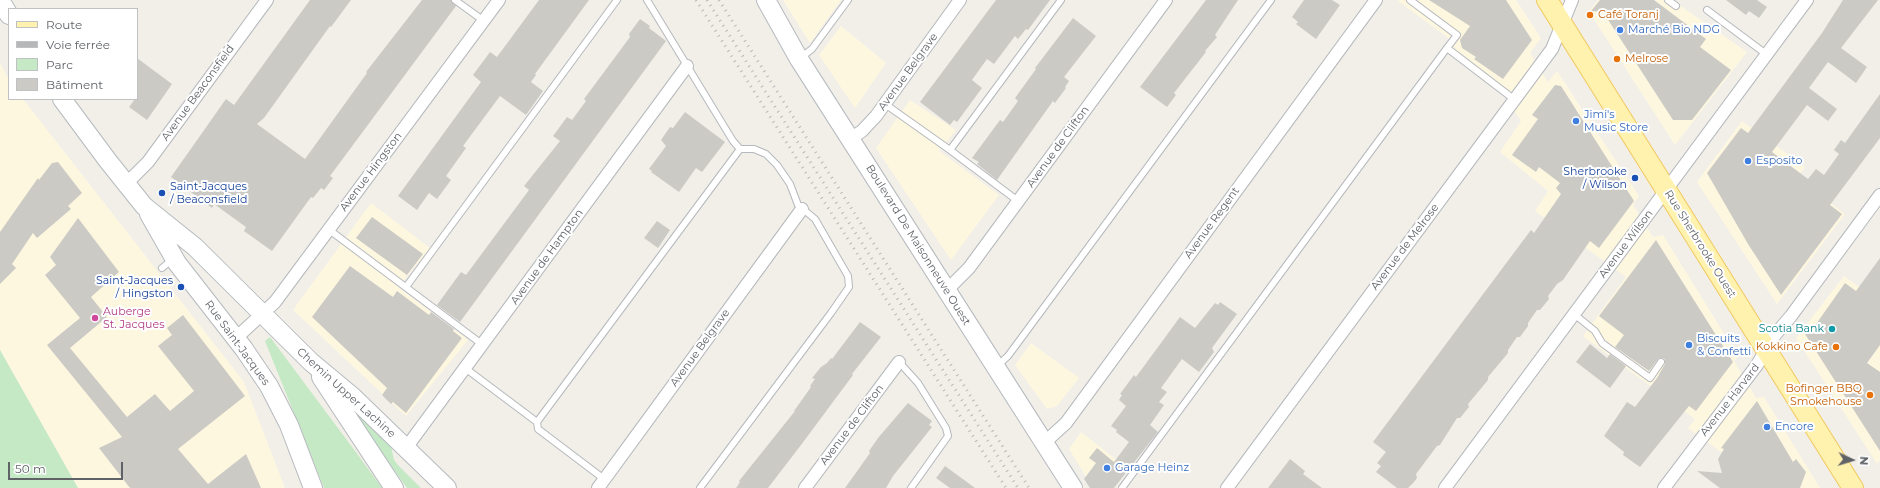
<!DOCTYPE html>
<html>
<head>
<meta charset="utf-8">
<style>
  body { margin:0 }
  #map { position:relative; width:1880px; height:488px; overflow:hidden; background:#f1efe8; font-family:Montserrat,sans-serif }
  canvas { display:block }
  .legend { position:absolute; left:8px; top:8px; width:130px; height:92px; box-sizing:border-box; background:#fff; border:1px solid #bfc1c3; margin:0; padding:5px 7px; list-style:none; font-size:12px; color:#5f6368 }
  .legend li { display:flex; align-items:center; gap:8px; height:20px }
  .legend b { width:20px; border:1px solid #bfc1c3 }
  .north { position:absolute; left:1832px; top:440px; width:40px; height:40px; -webkit-text-stroke:3px #fff; paint-order:stroke; rotate:94deg; font-size:11px; font-weight:700; line-height:16px; text-align:center; color:#5f6368 }
  .north::after { content:''; display:block; margin:auto; width:14px; height:18px; background:#5f6368; clip-path:polygon(50% 0,100% 100%,50% 72%,0 100%) }
  .scale { position:absolute; left:8px; top:462px; width:115px; height:18px; box-sizing:border-box; border:2px solid #5f6368; border-top:0; padding-left:5px; font-size:12px; line-height:14px; white-space:nowrap; color:#5f6368; -webkit-text-stroke:3px #fff; paint-order:stroke }
</style>
</head>
<body>
<div id="map">
<canvas width="1880" height="488"></canvas>
<ul class="legend">
<li><b style="height:5px;background:#fff2af"></b>Route</li>
<li><b style="height:5px;background:#b6b7b8"></b>Voie ferrée</li>
<li><b style="height:11px;background:#c5e8c5"></b>Parc</li>
<li><b style="height:11px;background:#cccac5"></b>Bâtiment</li>
</ul>
<div class="north">N</div>
<div class="scale">50 m</div>
</div>
<script>
const ctx = document.querySelector('canvas').getContext('2d');
ctx.lineJoin = 'round';
function paint(path, color) { ctx.fillStyle = color; ctx.fill(path, 'evenodd'); }
const toPath = rows => new Path2D(rows.map(r => 'M' + r).join(''));
function strokePath(path, color, width, dash) { ctx.strokeStyle = color; ctx.lineWidth = width; ctx.lineCap = dash ? 'butt' : 'round'; ctx.setLineDash(dash || []); ctx.stroke(path); }
function drawText(font, color, halo, rows, align = 'center') {
  ctx.font = font + ' Montserrat,sans-serif'; ctx.lineWidth = 4; ctx.setLineDash([]); ctx.textBaseline = 'middle'; ctx.strokeStyle = halo; ctx.fillStyle = color; for (const [text, x, y, turn = 0] of rows) {
    ctx.save(); ctx.translate(x, y); ctx.rotate((+turn || 0) * Math.PI / 180); ctx.textAlign = isNaN(turn) ? turn : align; if (halo) ctx.strokeText(text, 0, 0); ctx.fillText(text, 0, 0); ctx.restore();
  }
}
paint(toPath([
  [783,0,841,0,810,43],
  [1399,0,1516,0,1541,38,1530,53,1548,82,1557,71,1639,196,1633,205,1653,237,1663,235,1738,356,1734,361,1756,398,1764,397,1820,488,1757,488,1761,481,1688,428,1695,419,1583,336,1626,277,1535,211,1548,191,1500,152,1521,121,1501,91,1447,49,1451,40,1398,1],
  [1598,0,1672,0,1747,52,1675,145,1593,18,1591,9],
  [841,26,886,63,855,108,819,55],
  [0,63,9,80,9,99,23,99,244,382,285,488,78,488,0,350],
  [910,100,956,130,939,151,999,195,951,260,876,148],
  [1742,121,1805,167,1797,177,1845,214,1777,304,1697,182],
  [371,203,430,248,398,287,468,340,406,416,293,310],
  [1844,276,1880,302,1880,460,1877,464,1796,338],
  [1031,343,1079,378,1057,406,1047,409,1015,365],
  [1081,432,1127,468,1093,488,1069,449]
]), '#fef7e0');
paint(toPath([
  [270,337,358,455,382,488,324,488,265,341],
  [0,350,78,488,0,488],
  [344,400,391,446,394,460,398,465,421,488,407,488]
]), '#c5e8c5');
paint(toPath([
  [310,0,351,0,331,27,330,26,264,118,257,124,305,159,367,73,366,72,422,0,451,0,456,6,330,176,333,178,324,190,321,188,313,198,311,197,272,251,244,231,246,227,214,204,212,208,171,177,226,99,234,105],
  [539,0,589,0,535,74,536,75,531,82,543,91,526,115,500,96,463,146,466,148,446,176,451,180,437,199,429,193,417,210,398,196,481,82,473,75,490,52,497,57],
  [996,0,1050,0,1028,30,1026,29,1018,39,1015,36,994,64,987,59,972,80,982,88,957,122,954,120,950,125,920,102],
  [1206,0,1238,0,1215,35,1217,37,1205,51,1206,52,1174,93,1176,95,1167,107,1140,87],
  [1304,0,1332,0,1340,5,1316,39,1296,24,1298,22,1292,17],
  [1429,0,1506,0,1532,40,1503,79,1474,59,1476,57,1462,48,1460,40,1470,26],
  [1600,0,1654,0,1706,39,1700,47,1731,70,1692,120,1673,120,1603,12,1591,11],
  [1726,0,1757,0,1767,7,1759,18,1749,11,1746,15],
  [1843,0,1878,0,1841,48,1867,67,1856,83,1828,62,1809,88,1837,109,1828,121,1807,105,1772,152,1808,179,1816,169,1824,175,1839,154,1834,150,1841,140,1845,143,1880,94,1880,138,1830,205,1842,214,1781,295,1748,244,1707,173,1741,128,1748,133,1822,33],
  [1073,18,1096,36,1064,77,1069,81,1065,87,1066,88,1055,103,1053,101,997,180,977,164,979,162,972,158,1000,120,1003,122,1018,101,1015,98,1036,69,1035,68],
  [640,19,650,26,649,28,666,41,460,322,437,305,461,272,466,275,529,190,524,186,560,141,553,136,567,117,572,120,586,101,584,99,630,37,629,34],
  [137,58,172,84,147,120,129,107,135,99,137,99],
  [1555,85,1561,86,1634,201,1599,248,1590,241,1563,280,1557,284,1548,296,1549,299,1540,310,1537,310,1528,323,1528,326,1520,337,1517,337,1508,350,1508,353,1488,377,1488,380,1468,404,1469,407,1460,418,1457,418,1440,445,1437,446,1416,474,1417,478,1414,482,1408,488,1397,488,1376,472,1381,466,1377,463,1386,452,1373,442,1510,258,1531,230,1534,233,1561,194,1556,188,1560,183,1539,167,1536,172,1512,155,1538,119,1532,115],
  [685,112,725,142,702,172,696,168,679,192,651,172,652,171,649,169,666,146,661,140,670,127,673,128],
  [58,162,82,193,68,206,71,209,37,238,33,233,12,264,16,268,0,284,0,232,38,178,39,180,52,163],
  [372,217,423,254,407,275,356,238],
  [78,218,119,272,91,297,107,317,70,348,127,417,155,394,170,411,194,391,158,346,172,335,167,328,183,315,245,396,178,449,208,484,246,454,261,488,130,488,99,448,122,437,47,345,80,318,45,275,56,265,50,257],
  [657,221,670,230,658,248,644,238],
  [1656,240,1733,362,1696,411,1689,406,1640,467,1623,455,1624,452,1604,436,1627,402,1635,407,1657,378,1665,364,1665,360,1663,358,1659,358,1649,371,1615,347,1624,335,1599,316],
  [1880,258,1880,345,1867,363,1880,372,1880,451,1805,334,1812,325,1814,327,1845,283,1856,291],
  [350,266,393,297,397,291,429,315,431,312,454,329,453,331,462,338,406,413,393,402,391,404,382,395,387,388,312,317],
  [1220,302,1237,314,1212,348,1214,352,1199,372,1182,359,1161,388,1167,392,1159,402,1164,405,1150,425,1158,432,1114,488,1090,488,1084,479,1096,463,1089,458,1097,448,1114,462,1129,442,1116,432,1117,430,1111,426,1126,406,1119,400,1122,395,1120,394,1134,375,1136,377,1180,317,1195,328,1215,303,1218,305],
  [860,322,881,337,852,374,853,375,801,445,768,488,736,488,740,482,739,481,795,411,794,411,811,387,810,386,815,379,812,378,821,367,827,363,831,358,832,359],
  [1590,344,1607,358,1610,354,1626,366,1610,388,1576,362],
  [1757,401,1793,462,1796,459,1806,472,1800,488,1720,488,1697,471,1722,473,1718,459,1724,449,1721,448],
  [908,403,932,421,929,425,932,427,893,476,886,488,845,488,870,453,869,451,878,438],
  [1290,459,1305,471,1303,474,1322,488,1268,488],
  [945,466,975,488,950,488,936,478]
]), '#cccac5');
const lane = toPath([
  [455,0,484,21],
  [647,0,733,141,740,149],
  [1410,0,1457,35,1447,48],
  [1668,0,1676,6],
  [1707,10,1766,54],
  [800,58,812,49,848,0],
  [885,104,950,150],
  [1018,201,950,150,1061,0],
  [328,229,483,345],
  [162,268,173,259],
  [406,287,617,0],
  [1574,314,1595,331,1602,343,1650,378,1661,362],
  [899,362,918,383,946,428,948,436,911,488],
  [996,367,1008,356,1271,0],
  [465,368,537,422,538,429,604,479],
  [537,422,740,149,754,149,766,154,777,165,790,184,798,205,815,219,848,276,849,287,831,313,700,488],
  [1122,488,1447,48,1515,100]
]);
const street = toPath([
  [850,139,862,131,876,116,960,0],
  [126,184,148,162,267,0],
  [947,290,969,268,1166,0],
  [236,338,275,302,499,0],
  [1044,443,1066,423,1376,0],
  [406,448,687,66],
  [598,488,802,209],
  [805,488,899,362],
  [1227,488,1552,49,1572,0],
  [1445,488,1807,0],
  [1664,488,1757,365,1774,336,1791,316,1880,195]
]);
const secondary = toPath([
  [0,0,9,15],
  [766,0,799,59,1073,488],
  [62,99,108,161,144,206,195,247,311,362,353,397,447,488],
  [149,214,177,263,244,349,269,386,289,425,313,488],
  [321,377,394,488]
]);
const primary = toPath([
  [1547,0,1853,488]
]);
strokePath(lane, '#b5b8bc', 8);
strokePath(street, '#b5b8bc', 14);
strokePath(secondary, '#b6babf', 20);
strokePath(primary, '#f2c960', 22);
strokePath(lane, '#fff', 6);
strokePath(street, '#fff', 12);
strokePath(secondary, '#fff', 18);
strokePath(primary, '#fff2af', 20);
strokePath(toPath([
  [696,0,1006,488],
  [707,0,1018,488],
  [719,0,1029,488]
]), '#b6b7b8', 3, [1, 5]);
for (const [x, y, r, color] of [
  [1590,15,4,"#e8710a"],
  [1620,30,4,"#3f7fe0"],
  [1617,59,4,"#e8710a"],
  [1576,121,4,"#3f7fe0"],
  [1748,161,4,"#3f7fe0"],
  [1635,178,4,"#1a4fb4"],
  [162,193,4,"#1a4fb4"],
  [181,287,4,"#1a4fb4"],
  [95,318,4,"#d1479c"],
  [1832,329,4,"#0f9aa8"],
  [1689,345,4,"#3f7fe0"],
  [1836,347,4,"#e8710a"],
  [1870,395,4,"#e8710a"],
  [1767,427,4,"#3f7fe0"],
  [1107,468,4,"#3f7fe0"]
]) { const dot = new Path2D(); dot.arc(x, y, r, 0, 2 * Math.PI); ctx.fillStyle = color; ctx.fill(dot); strokePath(dot, '#fff', 1.5); }
drawText('11px', '#c56008', '#fff', [
  ["Café Toranj",1598,15],
  ["Melrose",1625,59],
  ["Kokkino Cafe",1828,347,"right"],
  ["Bofinger BBQ",1862,389,"right"],
  ["Smokehouse",1862,402,"right"]
], 'left');
drawText('11px', '#366cbe', '#fff', [
  ["Marché Bio NDG",1628,30],
  ["Jimi's",1584,115],
  ["Music Store",1584,128],
  ["Esposito",1756,161],
  ["Biscuits",1697,339],
  ["& Confetti",1697,352],
  ["Encore",1775,427],
  ["Garage Heinz",1115,468]
], 'left');
drawText('11px', '#5f6368', '#fff', [
  ["Avenue Belgrave",908,72,-54],
  ["Avenue Beaconsfield",198,93,-54],
  ["Avenue de Clifton",1058,147,-54],
  ["Avenue Hingston",371,172,-53],
  ["Avenue Regent",1212,223,-54],
  ["Avenue Wilson",1626,244,-53],
  ["Rue Sherbrooke Ouest",1700,244,58],
  ["Boulevard De Maisonneuve Ouest",918,245,58],
  ["Avenue de Melrose",1405,247,-53],
  ["Avenue de Hampton",547,257,-54],
  ["Rue Saint-Jacques",237,343,54],
  ["Avenue Belgrave",700,348,-54],
  ["Chemin Upper Lachine",346,393,42],
  ["Avenue Harvard",1730,400,-52],
  ["Avenue de Clifton",852,425,-53]
]);
drawText('11px', '#164399', '#fff', [
  ["Sherbrooke",1627,172],
  ["/ Wilson",1627,185],
  ["Saint-Jacques",170,187,"left"],
  ["/ Beaconsfield",170,200,"left"],
  ["Saint-Jacques",173,281],
  ["/ Hingston",173,294]
], 'right');
drawText('11px', '#b23c85', '#fff', [
  ["Auberge",103,312],
  ["St. Jacques",103,325]
], 'left');
drawText('11px', '#0d838f', '#fff', [
  ["Scotia Bank",1824,329]
], 'right');
</script>
</body>
</html>
